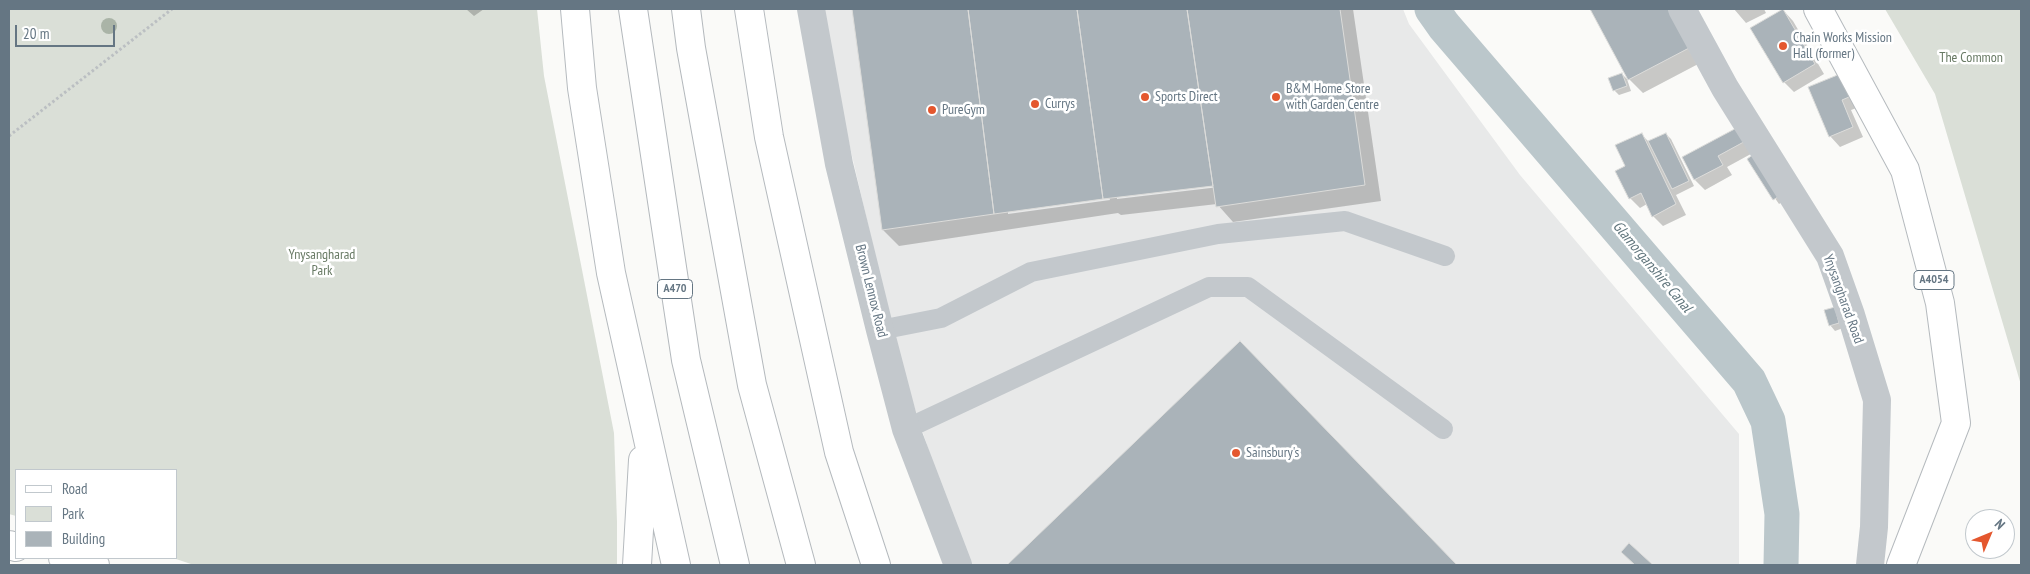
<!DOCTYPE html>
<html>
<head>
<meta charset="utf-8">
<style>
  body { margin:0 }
  #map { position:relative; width:2030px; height:574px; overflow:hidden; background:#fafaf8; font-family:"PT Sans Narrow",sans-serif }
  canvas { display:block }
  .frame { position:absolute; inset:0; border:10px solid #657683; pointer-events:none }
  .legend { position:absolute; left:15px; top:469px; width:162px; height:90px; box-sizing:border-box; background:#fff; border:1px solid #c1c8cd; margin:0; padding:6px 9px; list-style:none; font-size:15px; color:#657683 }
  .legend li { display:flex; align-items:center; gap:10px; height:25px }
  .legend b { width:25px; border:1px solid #c1c8cd }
  .north { position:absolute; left:1965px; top:509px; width:50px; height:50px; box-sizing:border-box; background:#fff; border:1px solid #c1c8cd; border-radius:50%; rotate:45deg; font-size:14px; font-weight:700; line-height:20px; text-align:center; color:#657683 }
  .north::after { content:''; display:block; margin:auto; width:18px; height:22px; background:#e4572e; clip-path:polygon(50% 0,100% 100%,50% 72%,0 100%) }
  .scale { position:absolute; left:15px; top:25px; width:100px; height:22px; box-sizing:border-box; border:2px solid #657683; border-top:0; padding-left:6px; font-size:15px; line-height:18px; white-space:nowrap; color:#657683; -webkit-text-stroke:4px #fff; paint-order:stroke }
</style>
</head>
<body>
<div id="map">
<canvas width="2030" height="574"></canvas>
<div class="frame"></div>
<ul class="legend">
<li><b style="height:6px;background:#fff"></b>Road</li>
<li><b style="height:14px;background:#dadfd7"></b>Park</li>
<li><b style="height:14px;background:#aab3b9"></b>Building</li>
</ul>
<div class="north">N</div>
<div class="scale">20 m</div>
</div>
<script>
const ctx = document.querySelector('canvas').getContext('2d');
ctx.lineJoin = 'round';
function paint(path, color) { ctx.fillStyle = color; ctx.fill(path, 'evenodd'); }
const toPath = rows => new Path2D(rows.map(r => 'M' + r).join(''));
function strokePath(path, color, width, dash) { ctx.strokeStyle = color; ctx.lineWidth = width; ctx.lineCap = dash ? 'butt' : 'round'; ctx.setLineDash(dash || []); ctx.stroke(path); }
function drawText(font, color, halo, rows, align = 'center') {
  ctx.font = font + ' "PT Sans Narrow",sans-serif'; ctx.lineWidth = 5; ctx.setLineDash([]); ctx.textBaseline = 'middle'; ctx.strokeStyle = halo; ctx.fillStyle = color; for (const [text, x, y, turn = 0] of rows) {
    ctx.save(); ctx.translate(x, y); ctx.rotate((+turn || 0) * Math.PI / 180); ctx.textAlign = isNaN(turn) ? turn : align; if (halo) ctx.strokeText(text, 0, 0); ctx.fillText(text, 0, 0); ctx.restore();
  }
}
paint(toPath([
  [818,9,1403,9,1409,24,1520,175,1739,434,1739,565,967,565,901,367]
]), '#e8e9e9');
paint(toPath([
  [9,9,537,9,544,76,614,433,617,522,617,565,194,565,173,558,176,558,176,470,16,470,16,516,9,514],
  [1885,9,2021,9,2021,385,1935,94]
]), '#dadfd7');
paint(toPath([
  [466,9,484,9,474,16],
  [854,9,1353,9,1381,201,1233,222,1217,204,1121,215,1118,213,899,246,883,230],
  [1219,184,1219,187,1117,199,1117,197],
  [1109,197,1110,200,1008,214,1008,211],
  [1591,9,1673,9,1702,62,1643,93,1629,79],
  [1734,9,1764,9,1766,13,1746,23],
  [1783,10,1793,21,1824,74,1794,92,1784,82],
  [1622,74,1627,79,1631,91,1619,95,1614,90],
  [1839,75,1859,107,1851,110,1863,137,1840,147,1830,136],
  [1744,126,1760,149,1727,167,1732,175,1705,190,1695,180,1684,158],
  [1641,134,1649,142,1666,134,1671,139,1694,186,1676,195,1686,215,1663,226,1653,216,1647,204,1640,208,1630,198,1627,166],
  [1748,159,1792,196,1779,204],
  [1835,309,1843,328,1835,331,1830,325],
  [1240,342,1455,565,1009,565]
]), '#0003');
strokePath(toPath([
  [1432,9,1444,26,1749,381,1768,421,1782,514,1781,565]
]), '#bbc7cb', 35);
const building = toPath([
  [852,9,968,9,994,214,882,230,852,9],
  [968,9,1077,9,1103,199,994,214,968,9],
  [1077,9,1187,9,1213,186,1103,199,1077,9],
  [1187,9,1340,9,1365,185,1216,207,1187,9],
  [1590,9,1668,9,1689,48,1628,80,1590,9],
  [1783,9,1815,64,1783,83,1750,28,1783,9],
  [1622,73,1627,86,1613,91,1608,78,1622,73],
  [1840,74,1849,97,1842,100,1853,127,1829,137,1808,87,1840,74],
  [1744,124,1751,138,1718,156,1723,165,1694,180,1682,157,1744,124],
  [1642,133,1676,204,1652,217,1641,193,1629,199,1615,171,1625,166,1615,145,1642,133],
  [1666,133,1689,181,1672,189,1648,141,1666,133],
  [1761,149,1788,191,1773,200,1747,159,1761,149],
  [1835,307,1839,323,1829,326,1824,310,1835,307],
  [1240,341,1457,565,1007,565,1240,341],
  [1629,543,1653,565,1635,565,1621,552,1629,543]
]);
paint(building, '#aab3b9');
strokePath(building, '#dcdcda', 1);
const primary = toPath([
  [575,9,582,88,611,273,676,565],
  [749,9,769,137,839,452,876,565],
  [1818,9,1905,170,1940,303,1956,423,1901,565],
  [9,545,16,547],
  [63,558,95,565],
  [637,565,643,460]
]);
const trunk = toPath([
  [633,9,686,360,735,565],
  [686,9,691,48,752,385,801,565]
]);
strokePath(primary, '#b5babe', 30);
strokePath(trunk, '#b4b9bd', 30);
strokePath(toPath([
  [9,136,172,9]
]), '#bbbfc2', 3, [2.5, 2.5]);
strokePath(toPath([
  [880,330,941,318,1031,272,1218,234,1345,221,1445,256],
  [906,429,1209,287,1248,287,1443,429]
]), '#c3c8cc', 20);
strokePath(toPath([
  [811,9,839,164,880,330,906,429,958,565],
  [1682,9,1725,88,1830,256,1851,315,1877,400,1874,527,1870,565]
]), '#c3c8cc', 28);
strokePath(primary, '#fff', 28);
strokePath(trunk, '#fff', 28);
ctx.fillStyle = '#aab4a7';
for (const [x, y] of [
  [109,26]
]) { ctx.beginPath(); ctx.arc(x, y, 8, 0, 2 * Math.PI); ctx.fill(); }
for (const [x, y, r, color] of [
  [1783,46,5,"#e4572e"],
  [1145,97,5,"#e4572e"],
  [1276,97,5,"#e4572e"],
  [1035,104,5,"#e4572e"],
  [932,110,5,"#e4572e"],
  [1236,453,5,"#e4572e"]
]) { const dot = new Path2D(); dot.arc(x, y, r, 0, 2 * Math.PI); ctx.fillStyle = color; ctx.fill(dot); strokePath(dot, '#fff', 2); }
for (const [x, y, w] of [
  [1934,280,40],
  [675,289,35]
]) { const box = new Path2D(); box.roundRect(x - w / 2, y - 9.5, w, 19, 4); ctx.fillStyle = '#fff'; ctx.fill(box); strokePath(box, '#657683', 1); }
drawText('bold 12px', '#657683', null, [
  ["A4054",1934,280],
  ["A470",675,289]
]);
drawText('14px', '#657683', '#fff', [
  ["Chain Works Mission",1793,38],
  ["Hall (former)",1793,54],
  ["B&M Home Store",1286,89],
  ["with Garden Centre",1286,105],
  ["Sports Direct",1155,97],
  ["Currys",1045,104],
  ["PureGym",942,110],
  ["Sainsbury's",1246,453]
], 'left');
drawText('14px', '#687a64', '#fff', [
  ["The Common",1971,58],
  ["Ynysangharad",322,255],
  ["Park",322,271]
]);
drawText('14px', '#657683', '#fff', [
  ["Brown Lennox Road",871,291,76],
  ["Ynysangharad Road",1843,299,70]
]);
drawText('italic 15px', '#60757c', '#fff', [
  ["Glamorganshire Canal",1652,267,50]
]);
</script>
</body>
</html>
